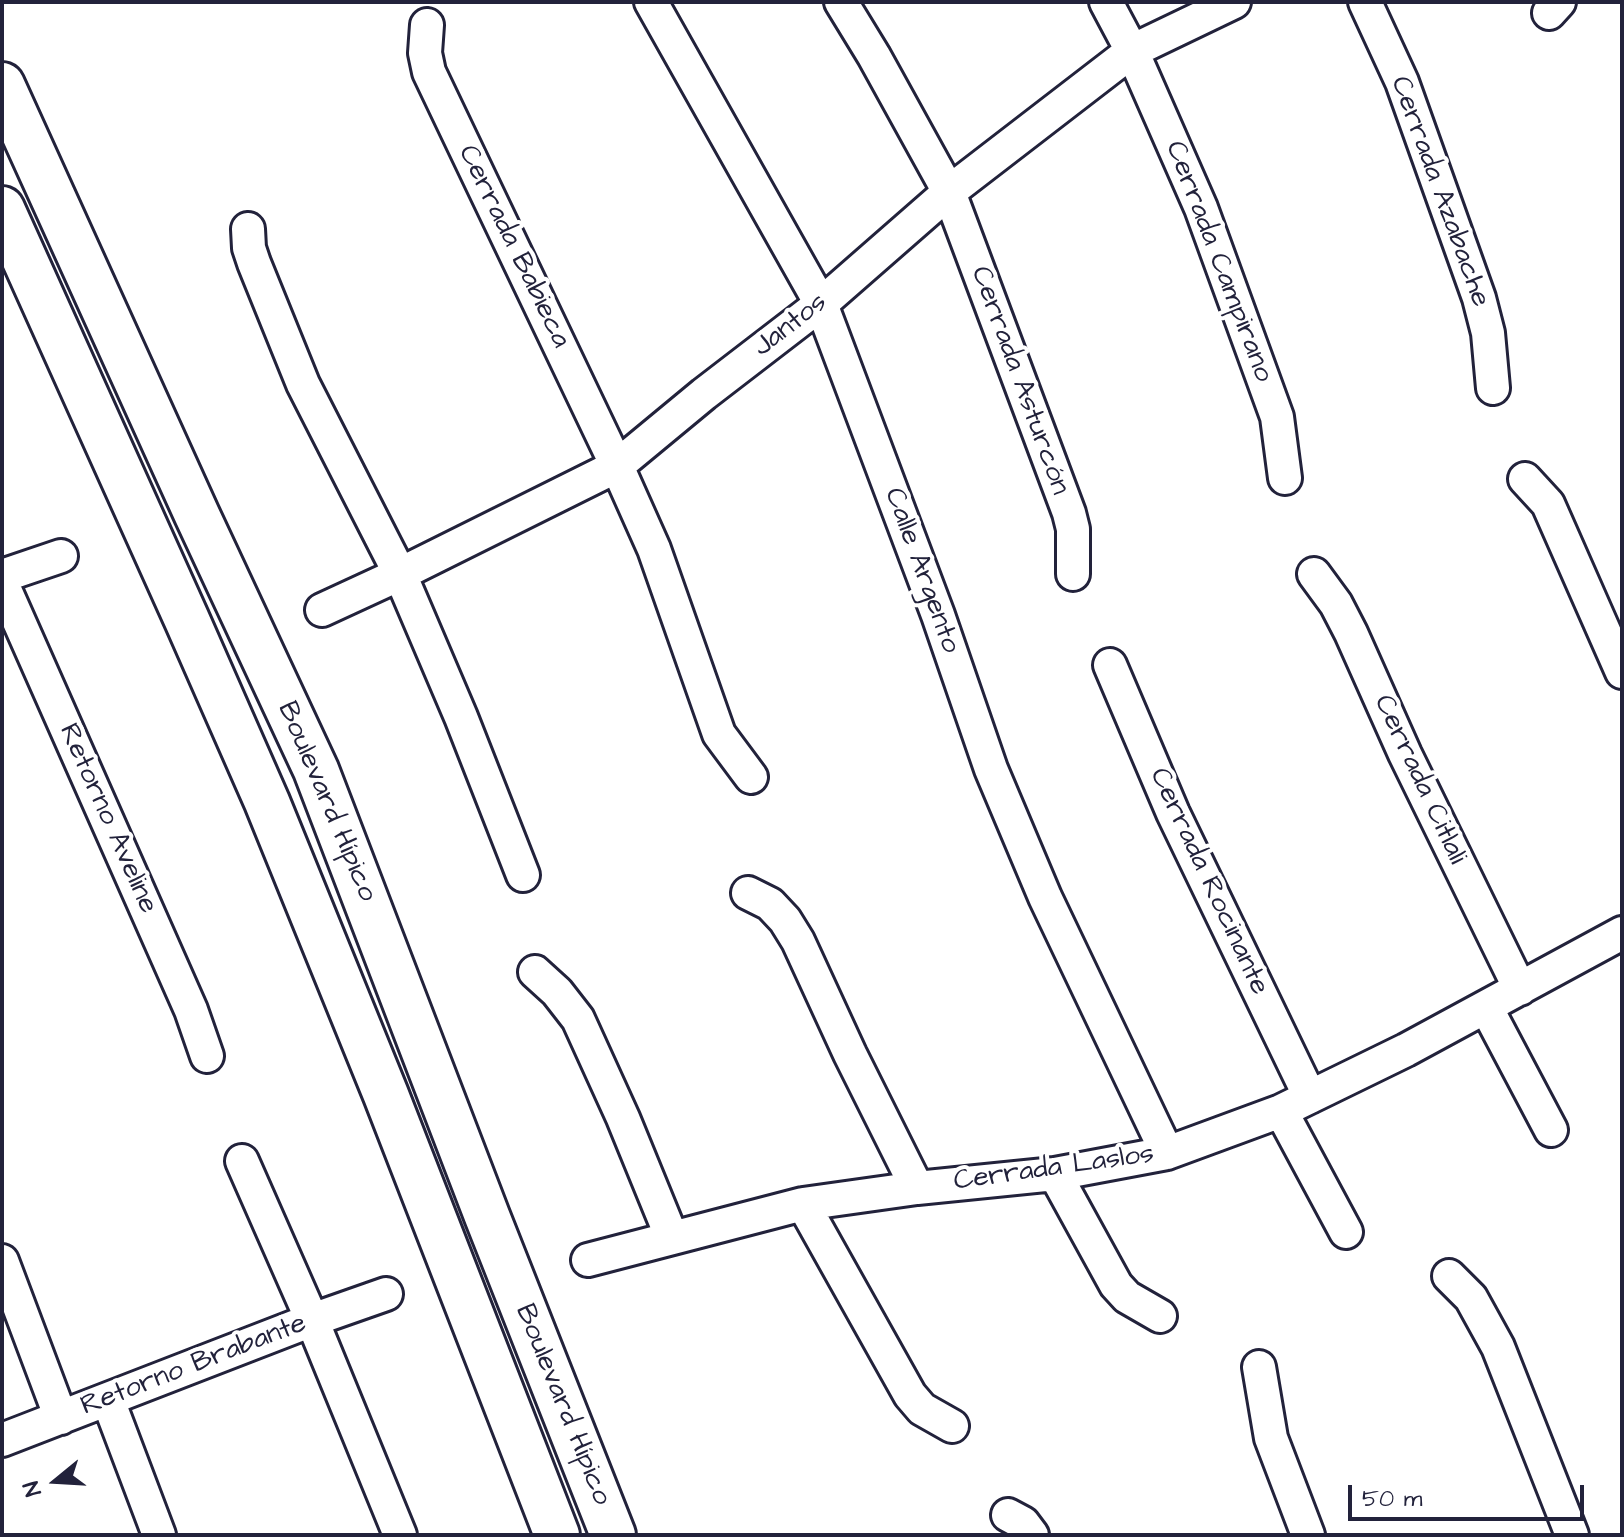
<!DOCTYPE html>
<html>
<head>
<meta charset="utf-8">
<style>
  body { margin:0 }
  #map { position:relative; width:1624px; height:1537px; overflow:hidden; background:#fff; font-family:"Architects Daughter",sans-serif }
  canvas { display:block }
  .frame { position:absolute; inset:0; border:4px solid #22223b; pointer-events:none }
  .north { position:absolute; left:16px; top:1441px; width:80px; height:80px; -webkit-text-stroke:6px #fff; paint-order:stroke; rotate:252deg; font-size:22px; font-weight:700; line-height:32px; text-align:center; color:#22223b }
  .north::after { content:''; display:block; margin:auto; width:28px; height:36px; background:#22223b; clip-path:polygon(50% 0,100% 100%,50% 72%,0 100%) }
  .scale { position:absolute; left:1348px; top:1485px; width:236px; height:36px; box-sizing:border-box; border:4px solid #22223b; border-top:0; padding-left:10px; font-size:24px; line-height:28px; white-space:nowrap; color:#22223b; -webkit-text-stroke:6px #fff; paint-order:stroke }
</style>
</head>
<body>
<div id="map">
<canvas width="1624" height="1537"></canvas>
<div class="frame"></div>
<div class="north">N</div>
<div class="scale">50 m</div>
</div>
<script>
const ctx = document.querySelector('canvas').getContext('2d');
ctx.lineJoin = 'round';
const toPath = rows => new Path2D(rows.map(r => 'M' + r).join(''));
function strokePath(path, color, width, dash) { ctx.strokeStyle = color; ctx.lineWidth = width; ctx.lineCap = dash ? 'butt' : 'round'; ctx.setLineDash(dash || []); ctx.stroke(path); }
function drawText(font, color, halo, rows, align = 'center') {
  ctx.font = font + ' "Architects Daughter",sans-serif'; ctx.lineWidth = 8; ctx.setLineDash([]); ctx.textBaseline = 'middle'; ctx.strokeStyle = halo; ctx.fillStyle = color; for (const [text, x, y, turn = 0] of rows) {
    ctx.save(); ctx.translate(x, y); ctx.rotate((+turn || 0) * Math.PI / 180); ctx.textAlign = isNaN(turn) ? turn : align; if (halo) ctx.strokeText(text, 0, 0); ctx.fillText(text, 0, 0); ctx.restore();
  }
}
const street = toPath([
  [651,2,821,304,938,615,991,769,1045,897,1167,1153],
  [841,2,874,56,949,192,1069,513,1073,529,1073,574],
  [1106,2,1132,51,1201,208,1277,417,1285,478],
  [1365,2,1402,82,1479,298,1488,333,1493,388],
  [1549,13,1559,2],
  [427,25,425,53,429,72,617,466,654,549,719,734,751,777],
  [248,229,249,248,254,263,303,384,400,574,461,717,523,875],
  [1525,479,1548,504,1622,672],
  [1314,574,1336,604,1351,633,1405,754,1520,989],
  [2,576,61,556],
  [2,583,191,1010,207,1056],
  [322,610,400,574,617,466,704,394,821,304,949,192,1132,51,1234,2],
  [1110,665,1173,813,1310,1097],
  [748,893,770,904,785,920,798,941,850,1054,917,1188],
  [535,972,557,992,578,1019,623,1118,672,1238],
  [1486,1007,1551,1130],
  [1281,1111,1346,1232],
  [242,1161,312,1320,400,1535],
  [1055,1174,1116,1285,1127,1297,1160,1316],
  [803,1204,910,1395,922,1409,952,1426],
  [588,1260,803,1204,917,1188,1055,1174,1167,1153,1281,1111,1406,1050,1622,933],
  [2,1261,61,1418],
  [1449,1276,1471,1298,1498,1347,1572,1535],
  [1259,1367,1271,1438,1308,1535],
  [108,1400,159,1535],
  [2,1440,312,1320,386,1294],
  [1008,1515,1023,1523,1032,1535]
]);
const secondary = toPath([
  [2,85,197,515,316,770,487,1216,613,1535],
  [2,209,187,620,267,802,386,1095,557,1535]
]);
strokePath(street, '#22223b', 38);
strokePath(secondary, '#22223b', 50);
strokePath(street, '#fff', 32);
strokePath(secondary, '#fff', 44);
drawText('28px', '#22223b', '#fff', [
  ["Cerrada Azabache",1439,192,70],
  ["Cerrada Babieca",513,247,64],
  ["Cerrada Campirano",1218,262,69],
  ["Jantos",791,326,-38],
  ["Cerrada Asturcón",1019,381,70],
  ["Calle Argento",921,571,70],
  ["Cerrada Citlali",1419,780,65],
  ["Boulevard Hípico",326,802,67],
  ["Retorno Aveline",107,819,66],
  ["Cerrada Rocinante",1208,882,65],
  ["Cerrada Laslos",1054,1169,-8],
  ["Retorno Brabante",194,1366,-21],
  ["Boulevard Hípico",562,1405,68]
]);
</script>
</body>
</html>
